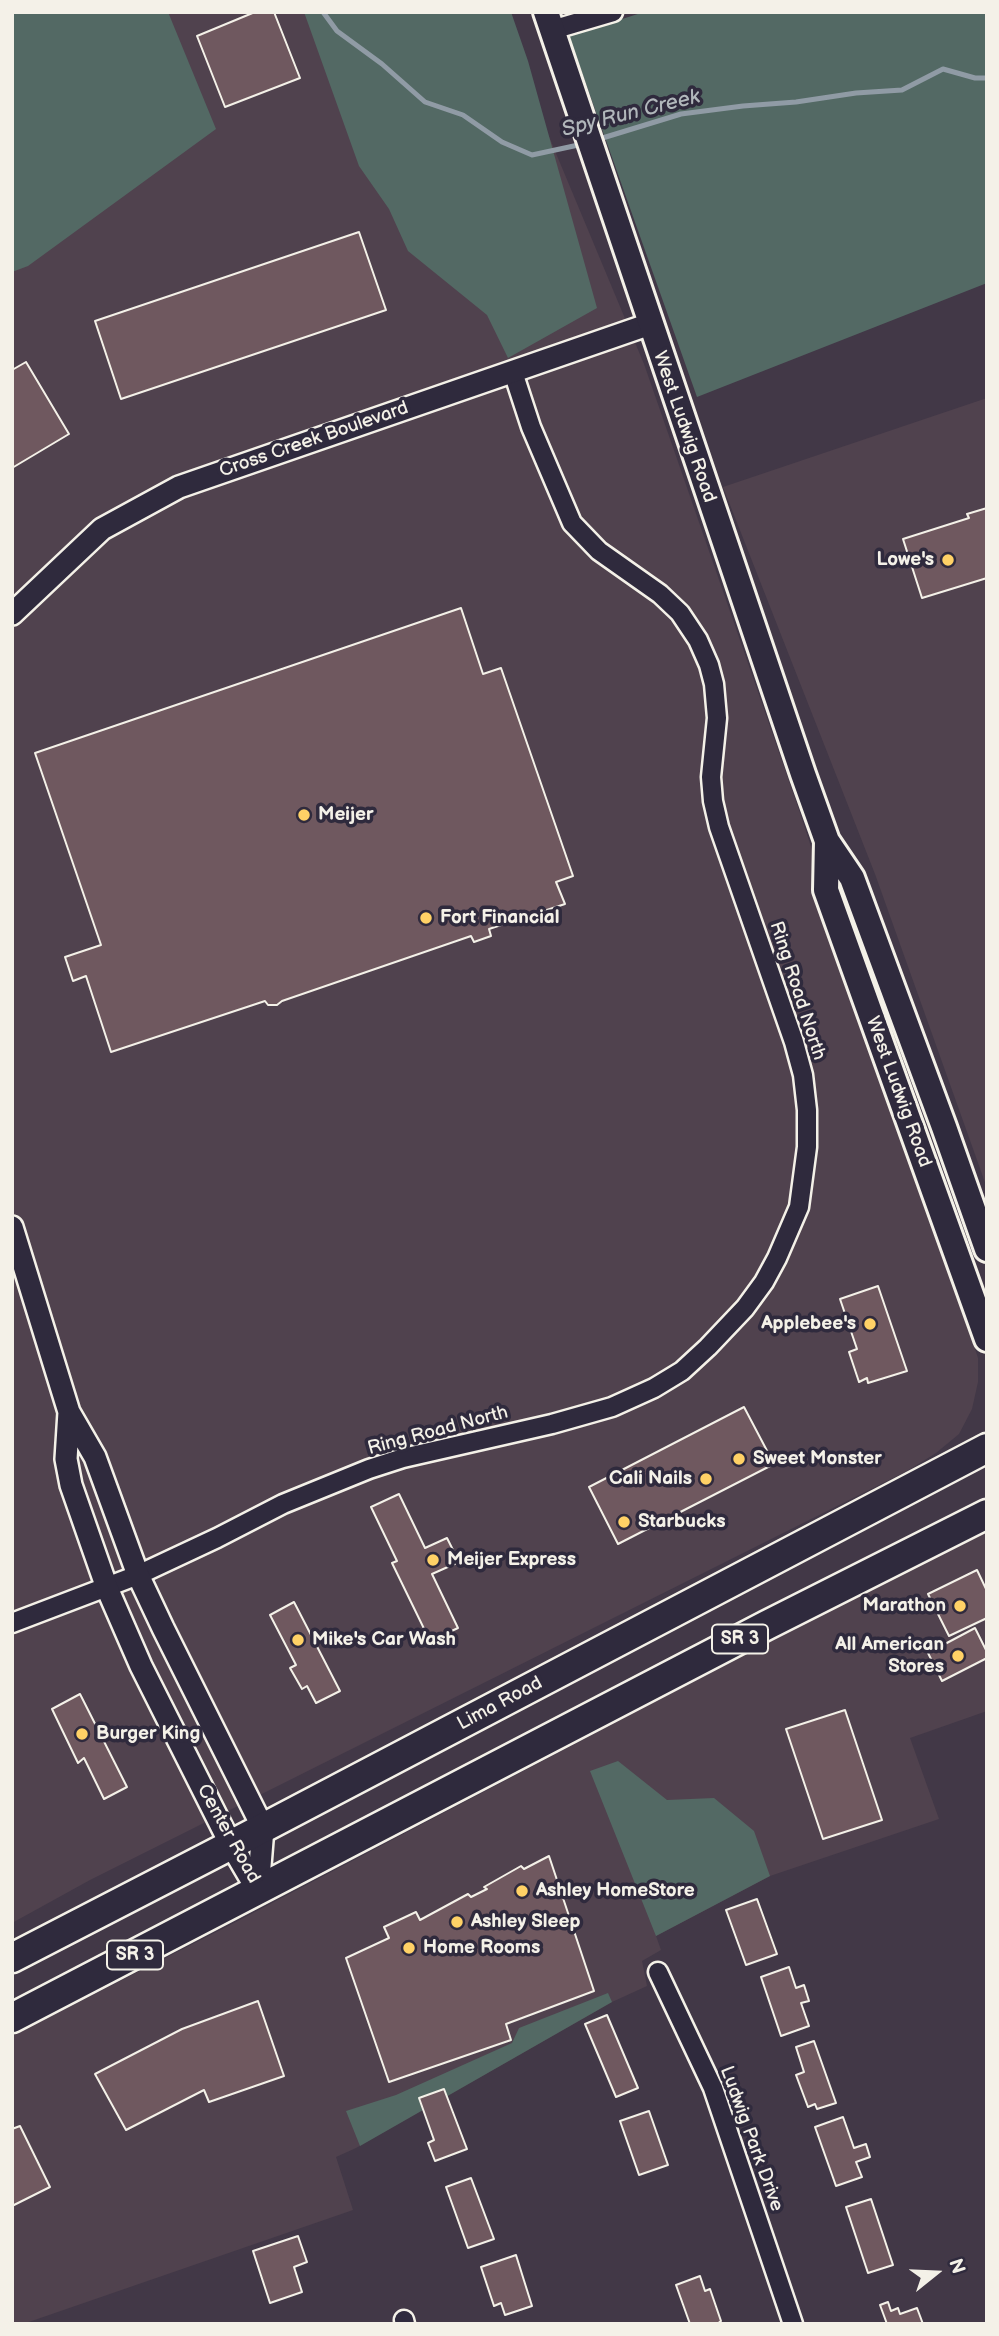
<!DOCTYPE html>
<html>
<head>
<meta charset="utf-8">
<style>
  body { margin:0 }
  #map { position:relative; width:999px; height:2336px; overflow:hidden; background:#423847; font-family:"Balsamiq Sans",sans-serif }
  canvas { display:block }
  .frame { position:absolute; inset:0; border:14px solid #f4f1e8; pointer-events:none }
  .north { position:absolute; left:901px; top:2238px; width:70px; height:70px; -webkit-text-stroke:5px #2f2a3d; paint-order:stroke; rotate:72deg; font-size:19px; font-weight:700; line-height:28px; text-align:center; color:#f4f1e8 }
  .north::after { content:''; display:block; margin:auto; width:24px; height:32px; background:#f4f1e8; clip-path:polygon(50% 0,100% 100%,50% 72%,0 100%) }
</style>
</head>
<body>
<div id="map">
<canvas width="999" height="2336"></canvas>
<div class="frame"></div>
<div class="north">N</div>
</div>
<script>
const ctx = document.querySelector('canvas').getContext('2d');
ctx.lineJoin = 'round';
function paint(path, color) { ctx.fillStyle = color; ctx.fill(path, 'evenodd'); }
const toPath = rows => new Path2D(rows.map(r => 'M' + r).join(''));
function strokePath(path, color, width, dash) { ctx.strokeStyle = color; ctx.lineWidth = width; ctx.lineCap = dash ? 'butt' : 'round'; ctx.setLineDash(dash || []); ctx.stroke(path); }
function drawText(font, color, halo, rows, align = 'center') {
  ctx.font = font + ' "Balsamiq Sans",sans-serif'; ctx.lineWidth = 7; ctx.setLineDash([]); ctx.textBaseline = 'middle'; ctx.strokeStyle = halo; ctx.fillStyle = color; for (const [text, x, y, turn = 0] of rows) {
    ctx.save(); ctx.translate(x, y); ctx.rotate((+turn || 0) * Math.PI / 180); ctx.textAlign = isNaN(turn) ? turn : align; if (halo) ctx.strokeText(text, 0, 0); ctx.fillText(text, 0, 0); ctx.restore();
  }
}
paint(toPath([
  [167,12,497,12,644,364,799,810,978,1358,978,1382,972,1409,959,1434,936,1453,907,1471,90,1880,12,1923,12,75],
  [987,398,987,1188,875,874,723,487],
  [987,1530,987,1711,910,1738,939,1819,770,1876,656,1936,661,1950,642,1961,647,1986,612,2002,356,2148,336,2157,353,2210,23,2324,12,2324,12,2036,234,1923,887,1580]
]), '#50424e');
paint(toPath([
  [12,12,168,12,216,129,28,266,12,272],
  [304,12,511,12,528,61,597,308,508,358,487,315,408,251,389,209,359,166],
  [644,12,987,12,987,283,697,397,569,36],
  [618,1761,667,1800,714,1798,754,1831,770,1876,656,1936,590,1771],
  [608,1993,612,2002,360,2146,346,2111,396,2095,512,2043,519,2028]
]), '#536964');
strokePath(toPath([
  [323,12,337,31,382,64,425,102,463,115,502,142,532,155,583,144],
  [596,140,681,114,743,106,796,102,856,93,902,90,943,69,975,78,987,78]
]), '#909ba5', 5);
const building = toPath([
  [255,12,274,12,300,78,225,107,197,36,255,12],
  [359,232,386,310,121,399,95,321,359,232],
  [26,362,69,434,12,468,12,370,26,362],
  [987,508,987,578,922,598,903,539,969,518,967,514,987,508],
  [461,608,483,674,501,668,573,876,556,882,565,904,489,929,491,936,474,942,471,936,282,1001,277,1005,268,1005,265,1001,111,1052,86,976,73,981,65,957,101,945,35,753,461,608],
  [878,1286,907,1371,868,1383,867,1378,859,1382,849,1352,857,1349,840,1299,878,1286],
  [744,1407,774,1464,618,1544,589,1487,744,1407],
  [399,1494,425,1548,447,1538,459,1562,432,1574,458,1628,430,1641,392,1563,397,1561,371,1507,399,1494],
  [977,1570,987,1591,987,1618,949,1636,928,1594,977,1570],
  [294,1602,340,1691,316,1703,307,1686,302,1689,290,1668,296,1665,270,1615,294,1602],
  [975,1628,987,1652,987,1658,942,1681,928,1653,975,1628],
  [80,1694,127,1787,104,1799,84,1758,78,1763,52,1709,80,1694],
  [845,1710,882,1820,823,1839,786,1729,845,1710],
  [549,1856,594,1991,506,2024,511,2040,389,2082,346,1958,389,1938,384,1927,416,1912,420,1920,468,1894,471,1897,487,1889,484,1887,521,1866,524,1869,549,1856],
  [757,1899,777,1954,746,1965,726,1910,757,1899],
  [789,1967,796,1988,804,1985,809,2001,801,2003,809,2026,781,2036,761,1977,789,1967],
  [258,2001,284,2076,209,2102,204,2090,126,2130,95,2074,182,2029,258,2001],
  [607,2015,638,2088,616,2097,585,2024,607,2015],
  [814,2041,836,2103,817,2109,815,2104,808,2107,796,2075,804,2072,796,2047,814,2041],
  [444,2089,467,2149,435,2161,428,2143,434,2140,419,2098,444,2089],
  [649,2111,668,2165,639,2175,620,2121,649,2111],
  [843,2117,854,2148,866,2144,870,2157,856,2162,862,2177,836,2186,815,2127,843,2117],
  [20,2126,50,2187,12,2206,12,2129,20,2126],
  [471,2178,494,2239,468,2248,446,2187,471,2178],
  [871,2199,893,2265,868,2273,846,2207,871,2199],
  [298,2236,307,2262,294,2267,302,2292,270,2303,253,2251,298,2236],
  [516,2255,532,2306,505,2315,501,2303,494,2306,481,2267,516,2255],
  [700,2276,705,2291,710,2289,721,2321,717,2324,690,2324,676,2285,700,2276],
  [888,2302,891,2311,898,2308,900,2314,917,2308,923,2324,887,2324,880,2305,888,2302]
]);
paint(building, '#6f585f');
strokePath(building, '#f4f1e8', 2);
const minor = toPath([
  [552,30,613,12],
  [12,1623,138,1575,217,1538,283,1504,369,1469,403,1458,552,1424,612,1407,654,1388,682,1371,708,1347,745,1308,764,1282,777,1258,799,1207,807,1147,807,1110,803,1075,794,1042,719,827,713,801,711,777,717,718,714,684,709,665,698,640,680,613,660,594,599,551,572,523,531,427,513,372],
  [658,1972,713,2088,793,2324],
  [404,2320,405,2324]
]);
const tertiary = toPath([
  [12,614,102,529,179,487,650,324],
  [12,1227,69,1412,95,1457,138,1575,163,1628,263,1828,258,1891],
  [69,1412,66,1459,71,1485,107,1588,141,1666,231,1845,258,1891]
]);
const secondary = toPath([
  [546,12,803,774,827,841,852,878,944,1127,987,1249],
  [827,841,826,890,987,1339]
]);
const trunk = toPath([
  [12,1958,225,1848,987,1448],
  [12,2018,767,1625,987,1514]
]);
strokePath(minor, '#f4f1e8', 23);
strokePath(tertiary, '#f4f1e8', 26);
strokePath(secondary, '#f4f1e8', 30);
strokePath(trunk, '#f4f1e8', 33);
strokePath(minor, '#2f2a3d', 18);
strokePath(tertiary, '#2f2a3d', 21);
strokePath(secondary, '#2f2a3d', 24);
strokePath(trunk, '#2f2a3d', 28);
for (const [x, y, r, color] of [
  [948,560,7,"#ffd166"],
  [304,815,7,"#ffd166"],
  [426,918,7,"#ffd166"],
  [870,1324,7,"#ffd166"],
  [739,1459,7,"#ffd166"],
  [706,1479,7,"#ffd166"],
  [624,1522,7,"#ffd166"],
  [433,1560,7,"#ffd166"],
  [960,1606,7,"#ffd166"],
  [298,1640,7,"#ffd166"],
  [958,1656,7,"#ffd166"],
  [82,1734,7,"#ffd166"],
  [522,1891,7,"#ffd166"],
  [457,1922,7,"#ffd166"],
  [409,1948,7,"#ffd166"]
]) { const dot = new Path2D(); dot.arc(x, y, r, 0, 2 * Math.PI); ctx.fillStyle = color; ctx.fill(dot); strokePath(dot, '#2f2a3d', 2.5); }
for (const [x, y, w] of [
  [740,1639,56],
  [135,1955,56]
]) { const box = new Path2D(); box.roundRect(x - w / 2, y - 14.5, w, 29, 5); ctx.fillStyle = '#2f2a3d'; ctx.fill(box); strokePath(box, '#f4f1e8', 2); }
drawText('bold 18px', '#f4f1e8', null, [
  ["SR 3",740,1639],
  ["SR 3",135,1955]
]);
drawText('19px', '#f4f1e8', '#2f2a3d', [
  ["West Ludwig Road",684,427,71],
  ["Cross Creek Boulevard",314,440,-19],
  ["Ring Road North",797,991,72],
  ["West Ludwig Road",898,1092,70],
  ["Ring Road North",438,1431,-15],
  ["Lima Road",500,1704,-28],
  ["Center Road",228,1834,61],
  ["Ludwig Park Drive",751,2139,70]
]);
drawText('bold 19px', '#f4f1e8', '#2f2a3d', [
  ["Lowe's",934,560,"right"],
  ["Meijer",318,815],
  ["Fort Financial",440,918],
  ["Applebee's",856,1324,"right"],
  ["Sweet Monster",753,1459],
  ["Cali Nails",692,1479,"right"],
  ["Starbucks",638,1522],
  ["Meijer Express",447,1560],
  ["Marathon",946,1606,"right"],
  ["Mike's Car Wash",312,1640],
  ["All American",944,1645,"right"],
  ["Stores",944,1667,"right"],
  ["Burger King",96,1734],
  ["Ashley HomeStore",536,1891],
  ["Ashley Sleep",471,1922],
  ["Home Rooms",423,1948]
], 'left');
drawText('italic 21px', '#b1b7bb', '#2f2a3d', [
  ["Spy Run Creek",631,114,-14]
]);
</script>
</body>
</html>
